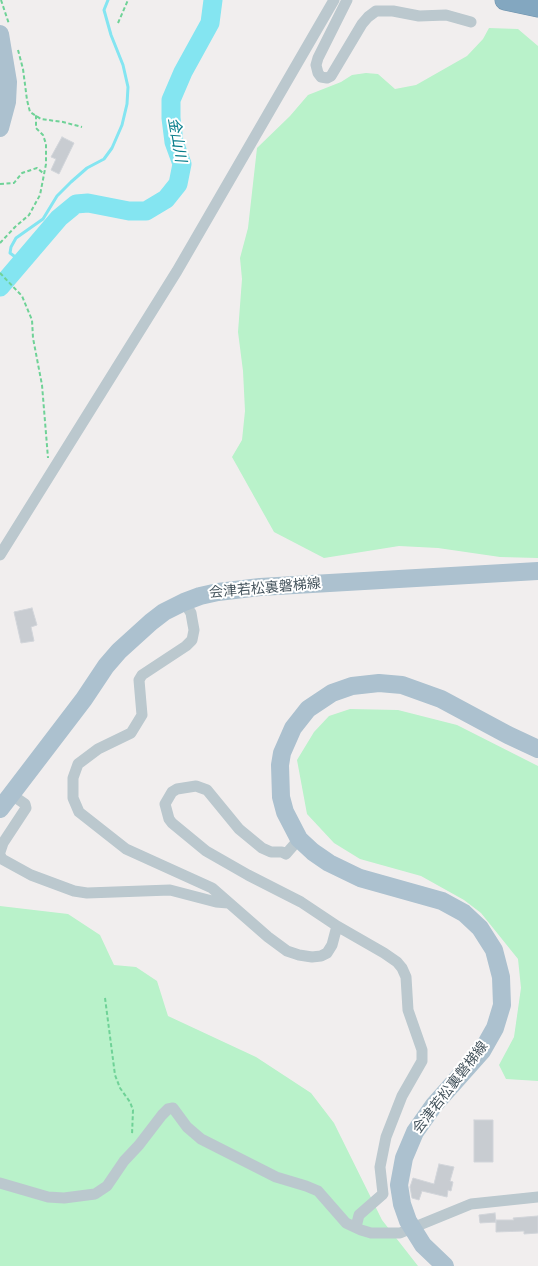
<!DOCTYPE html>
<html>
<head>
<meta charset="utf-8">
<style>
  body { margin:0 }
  canvas { display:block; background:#f1eeee }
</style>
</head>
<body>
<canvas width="538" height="1266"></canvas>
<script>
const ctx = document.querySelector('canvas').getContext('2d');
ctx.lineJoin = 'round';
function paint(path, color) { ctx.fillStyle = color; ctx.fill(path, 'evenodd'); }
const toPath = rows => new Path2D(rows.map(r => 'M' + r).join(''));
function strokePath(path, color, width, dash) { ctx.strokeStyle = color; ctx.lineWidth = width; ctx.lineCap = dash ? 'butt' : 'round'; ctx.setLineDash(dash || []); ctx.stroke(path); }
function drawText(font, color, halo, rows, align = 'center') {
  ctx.font = font + ' "Titillium Web","Noto Sans JP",sans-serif'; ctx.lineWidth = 4; ctx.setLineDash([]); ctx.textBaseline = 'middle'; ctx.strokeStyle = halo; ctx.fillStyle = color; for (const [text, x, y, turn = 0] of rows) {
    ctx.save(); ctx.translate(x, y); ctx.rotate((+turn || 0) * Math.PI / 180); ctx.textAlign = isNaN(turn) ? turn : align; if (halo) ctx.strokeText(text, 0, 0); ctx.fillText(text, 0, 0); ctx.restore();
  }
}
paint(toPath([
  [489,28,518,29,538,46,538,558,500,557,438,548,399,546,324,558,274,532,232,457,242,440,245,411,243,371,238,332,242,279,240,258,248,228,257,148,290,116,308,95,341,82,352,75,366,73,378,74,395,89,416,85,467,56,483,39],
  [350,709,398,710,457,725,538,766,538,1081,506,1079,499,1065,514,1037,521,988,518,959,481,913,464,900,421,876,360,859,334,843,307,814,297,760,314,732,329,716],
  [0,906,68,914,100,935,114,965,136,967,157,981,168,1016,256,1057,311,1093,334,1123,382,1220,418,1266,0,1266]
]), '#b9f2ca');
strokePath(toPath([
  [22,262,10,253,11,247,16,238,43,219,57,196,71,182,87,168,104,159,112,148,122,125,127,104,128,87,123,65,111,35,104,10,108,0]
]), '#84e5f1', 3);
strokePath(toPath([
  [0,287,59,218,76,204,88,203,129,211,146,211,166,199,178,184,182,164,174,142,171,118,171,100,183,72,210,23,213,0]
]), '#84e5f1', 19);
const building = toPath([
  [62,137,74,143,59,174,51,170,56,159,51,157,62,137],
  [32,608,37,625,31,627,34,641,21,643,14,612,32,608],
  [474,1120,493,1120,493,1162,474,1162,474,1120],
  [439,1164,454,1167,450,1181,453,1182,451,1191,448,1190,447,1197,422,1191,419,1200,412,1198,410,1187,413,1178,434,1184,439,1164],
  [495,1213,496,1222,480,1223,479,1215,495,1213],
  [538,1216,538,1233,524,1234,524,1231,496,1232,496,1220,514,1220,513,1218,538,1216]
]);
paint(building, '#c8ccd1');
strokePath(building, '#d2d5da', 1);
const highway = toPath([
  [505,0,538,7]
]);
strokePath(highway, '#6e92ac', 21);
strokePath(toPath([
  [1,0,9,24],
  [118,23,128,0],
  [18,50,23,69,27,100,30,112,41,119,63,122,82,127],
  [0,184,14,183,22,173,37,168,43,173],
  [0,243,15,227,29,215,40,195,46,164,46,144,43,135,36,128,36,115],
  [0,273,22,296,32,320,33,338,42,385,48,458],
  [105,998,115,1075,120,1088,130,1102,133,1110,132,1135]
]), '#6fd297', 2, [4, 2.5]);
strokePath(toPath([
  [347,0,318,58,316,65,318,73,321,77,327,78,331,76,362,24,368,17,376,11,393,11,419,16,446,15,471,22],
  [0,555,177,271,334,0],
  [184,602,191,613,192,619,194,630,192,640,186,646,142,675,139,680,142,715,131,733,98,749,78,764,73,778,73,798,79,812,126,849,212,888,268,937,287,951,299,955,312,957,321,956,327,953,332,945,337,926,301,902,248,875,206,851,172,823,169,819,165,804,172,792,177,789,196,786,207,790,239,829,262,848,271,852,282,852,286,854,299,839],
  [0,852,3,843,26,808,25,804,12,795],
  [0,855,2,859,31,875,74,891,87,893,170,890,216,902,228,903],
  [337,926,384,953,397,962,402,968,406,977,408,1010,422,1050,422,1061,402,1096,386,1137,380,1167,383,1194,359,1215,356,1227],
  [0,1183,48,1197,64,1198,95,1194,107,1186,124,1161,139,1145,162,1115,168,1109,173,1108,187,1127,201,1139,276,1177,306,1186,318,1191,346,1223,361,1230,371,1233,400,1233,471,1204,538,1197]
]), '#bbc8ce', 11);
strokePath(toPath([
  [0,34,8,82,7,102,0,128],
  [0,809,84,699,106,666,119,651,151,622,164,612,184,602,200,596,218,592,260,587,538,571],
  [445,1266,423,1245,408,1221,402,1204,399,1185,404,1158,415,1132,434,1105,482,1051,495,1028,502,1005,501,977,494,950,480,928,464,913,442,901,360,878,329,863,313,852,299,839,285,812,281,797,280,765,282,753,293,728,308,709,332,693,352,686,379,683,402,685,441,699,508,735,538,749]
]), '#acc1cf', 18);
strokePath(highway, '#83a7c0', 20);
drawText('14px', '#45545d', '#fff', [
  ["会津若松裏磐梯線",265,589,-5],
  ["会津若松裏磐梯線",451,1088,-52]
]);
drawText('italic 15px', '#067c8a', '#fff', [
  ["金山川",176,140,80]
]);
</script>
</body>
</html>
